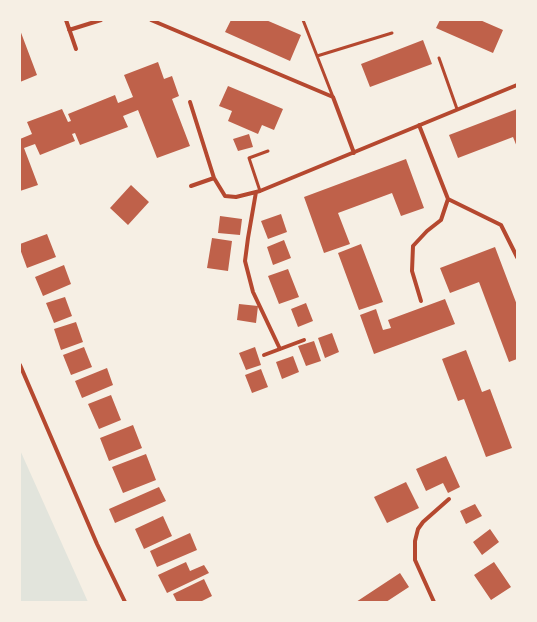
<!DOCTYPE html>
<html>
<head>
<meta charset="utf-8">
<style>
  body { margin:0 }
  #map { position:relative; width:537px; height:622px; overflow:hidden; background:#f6efe4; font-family:"Exo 2",sans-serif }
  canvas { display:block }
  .frame { position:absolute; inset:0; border:21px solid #f6efe4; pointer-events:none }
</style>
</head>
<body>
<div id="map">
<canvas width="537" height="622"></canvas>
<div class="frame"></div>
</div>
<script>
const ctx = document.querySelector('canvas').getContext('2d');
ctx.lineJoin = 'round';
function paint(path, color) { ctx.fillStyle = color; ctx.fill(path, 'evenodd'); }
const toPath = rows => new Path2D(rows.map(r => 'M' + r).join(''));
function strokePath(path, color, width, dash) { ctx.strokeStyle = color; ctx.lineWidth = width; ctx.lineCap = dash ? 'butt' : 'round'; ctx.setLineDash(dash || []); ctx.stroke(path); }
paint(toPath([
  [20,450,88,602,20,602]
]), '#e2e4dc');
paint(toPath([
  [231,20,266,20,301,35,290,61,225,32],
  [440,20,480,20,503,30,493,53,436,28],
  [20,30,37,75,20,82],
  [423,40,432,64,370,87,361,64],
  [158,62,164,79,172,76,179,96,172,99,190,146,157,158,138,110,123,116,128,127,80,145,75,133,72,134,75,141,40,155,35,144,24,148,38,185,20,191,20,139,32,134,27,122,62,109,68,122,71,121,68,114,115,95,118,103,133,97,124,75],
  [228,86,283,109,274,130,262,125,258,134,228,121,232,111,219,106],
  [517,109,517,147,513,137,458,158,449,135],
  [249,134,253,147,238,151,233,139],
  [406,159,424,208,401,216,392,193,338,213,350,244,324,253,304,197],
  [131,185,149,202,128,225,110,208],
  [281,214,287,232,268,239,261,221],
  [220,216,242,219,240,235,218,233],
  [47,234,56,257,27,268,20,249,20,244],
  [212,238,232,241,228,271,207,268],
  [284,240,291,258,273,265,267,247],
  [361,244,383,302,359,310,338,253],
  [495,247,517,305,517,359,509,362,479,282,450,293,440,268],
  [64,265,71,284,43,296,35,277],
  [288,269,299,297,279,304,268,276],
  [65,297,72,316,54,323,46,303],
  [445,299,455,324,374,354,360,315,376,309,383,330,391,328,388,320],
  [306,303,313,321,298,327,291,309],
  [239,304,258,306,256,323,237,320],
  [76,322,83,342,61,350,54,329],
  [332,333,339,352,325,358,318,338],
  [314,341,321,361,306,366,298,346],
  [84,347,92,367,71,375,63,355],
  [255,347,261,365,246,370,239,353],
  [466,350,482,392,490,389,512,448,486,457,464,399,458,401,442,359],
  [293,356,299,372,282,379,276,362],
  [107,368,113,385,82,398,75,381],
  [261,369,268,387,252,393,245,375],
  [111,395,121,420,99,429,88,404],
  [133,425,142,448,109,461,100,438],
  [146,454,156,480,123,493,112,467],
  [446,456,460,487,448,493,443,483,426,491,416,469],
  [406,482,419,508,387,523,374,497],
  [159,487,166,501,115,523,109,509],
  [475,504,482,516,466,524,460,511],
  [163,516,172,536,144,549,135,529],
  [490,529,499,542,482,555,473,542],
  [190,533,197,550,157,567,150,551],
  [186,562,190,571,204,565,209,573,167,593,158,575],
  [494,562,511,587,491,600,474,575],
  [400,573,409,587,386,602,356,602],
  [204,579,212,596,200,602,177,602,173,594]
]), '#bf614a');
strokePath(toPath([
  [303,20,333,97],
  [317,56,392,33],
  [439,58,457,109],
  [260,191,249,158,268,151]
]), '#b5482f', 3);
strokePath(toPath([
  [66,20,76,49],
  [151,20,333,97,354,153],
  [69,30,101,20],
  [190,102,214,178,225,196,236,197,260,191,517,85],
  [419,125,448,199],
  [191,186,214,178],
  [256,192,248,238,245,261,253,292,280,349],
  [421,301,412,271,413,246,427,231,441,220,448,199,501,225,517,257],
  [264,355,304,340],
  [20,365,97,544,125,602],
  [434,602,415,560,415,541,418,529,423,522,449,499]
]), '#b5482f', 4);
</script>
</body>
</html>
